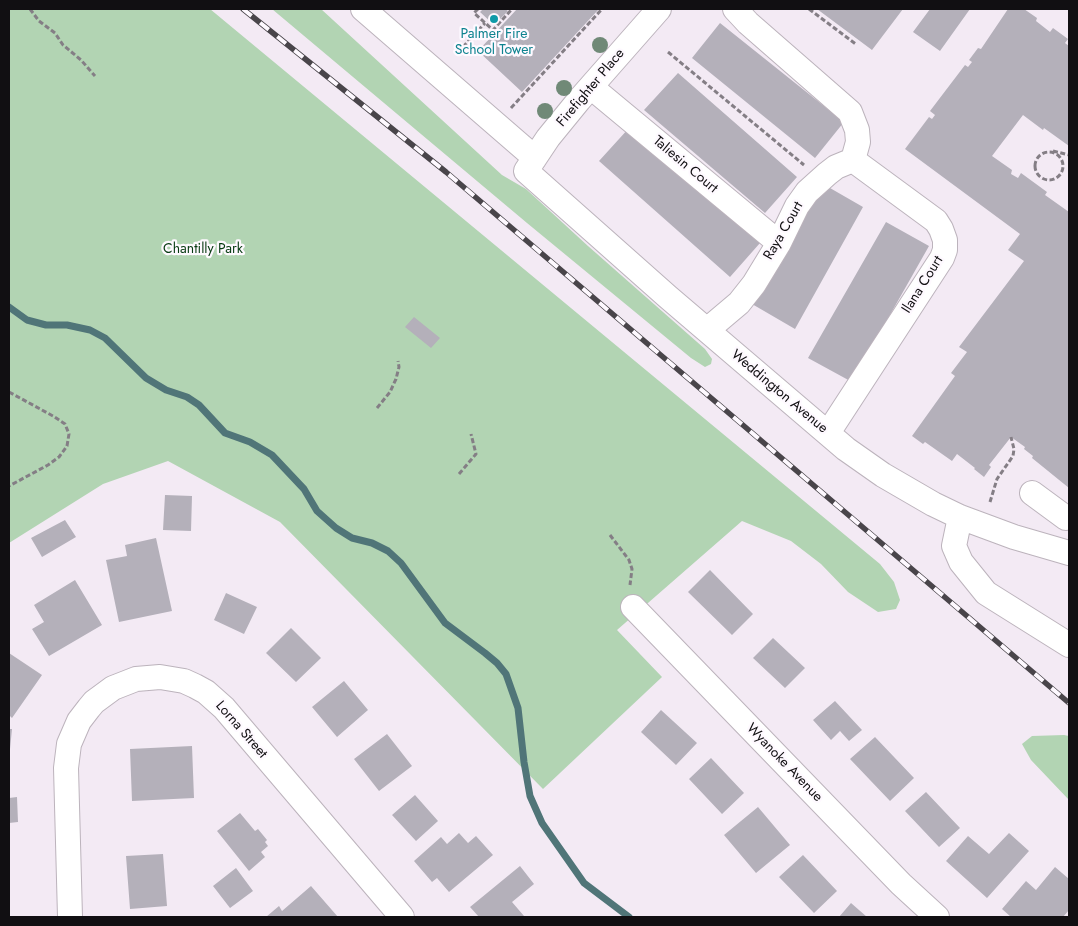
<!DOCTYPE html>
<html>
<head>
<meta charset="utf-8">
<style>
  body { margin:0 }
  #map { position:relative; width:1078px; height:926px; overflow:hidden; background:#f3eaf4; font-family:Jost,sans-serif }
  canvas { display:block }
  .frame { position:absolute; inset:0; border:10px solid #110f12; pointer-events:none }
</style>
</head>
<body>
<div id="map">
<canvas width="1078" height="926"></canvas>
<div class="frame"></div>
</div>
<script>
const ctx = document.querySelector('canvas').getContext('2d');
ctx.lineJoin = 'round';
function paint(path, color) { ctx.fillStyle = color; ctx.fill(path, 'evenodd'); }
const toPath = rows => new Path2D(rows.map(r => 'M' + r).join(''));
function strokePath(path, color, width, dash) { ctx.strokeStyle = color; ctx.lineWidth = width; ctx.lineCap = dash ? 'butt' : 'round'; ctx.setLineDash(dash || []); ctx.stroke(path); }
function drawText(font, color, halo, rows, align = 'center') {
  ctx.font = font + ' Jost,sans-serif'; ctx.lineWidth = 4.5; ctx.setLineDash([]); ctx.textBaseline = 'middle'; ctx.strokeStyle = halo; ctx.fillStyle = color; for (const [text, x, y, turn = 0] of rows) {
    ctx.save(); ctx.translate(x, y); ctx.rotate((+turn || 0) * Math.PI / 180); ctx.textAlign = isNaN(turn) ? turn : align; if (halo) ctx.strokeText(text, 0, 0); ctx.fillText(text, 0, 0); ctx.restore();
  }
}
paint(toPath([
  [9,9,210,9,880,564,894,582,900,600,896,609,878,612,848,592,821,564,791,541,742,521,617,630,662,677,543,789,280,522,168,461,103,484,9,543],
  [272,9,321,9,502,175,526,189,588,246,705,349,712,359,711,364,705,367,691,358,527,223],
  [1064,735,1069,736,1069,800,1031,760,1022,744,1032,736]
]), '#b2d4b3');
strokePath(toPath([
  [9,307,27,320,46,325,67,325,90,330,105,338,146,378,166,390,187,397,199,405,225,433,250,442,272,455,304,489,317,511,336,528,352,538,372,543,388,551,401,563,445,623,485,653,497,663,506,674,518,708,524,762,530,796,542,823,584,883,629,917]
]), '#507578', 7);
paint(toPath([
  [483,9,505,9,508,11,494,25,480,12],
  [517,9,599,9,522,92,478,51],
  [817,9,903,9,872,50],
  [930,9,970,9,940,51,913,32],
  [1008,9,1024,9,1037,18,1036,21,1050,32,1053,28,1068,39,1065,43,1069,46,1069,146,1044,128,1043,130,1023,115,992,156,1012,170,1011,174,1018,178,1021,173,1047,192,1045,195,1069,212,1069,488,1032,458,1033,456,1024,449,1025,447,1011,437,989,465,991,467,984,477,974,469,975,468,957,454,952,461,925,442,923,444,912,436,955,376,951,373,967,352,959,347,1024,261,1008,250,1020,234,905,149,929,117,932,119,935,115,930,111,965,65,968,67,972,62,969,60,978,48,981,49],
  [720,23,844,122,815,158,692,58],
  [678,73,797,177,765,213,644,110],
  [629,128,760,243,730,277,599,161],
  [823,184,863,207,795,329,752,304],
  [886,222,929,246,852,382,808,358],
  [414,317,440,338,431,348,405,327],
  [165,495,192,496,191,531,163,530],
  [65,520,76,537,42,557,31,538],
  [156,538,172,611,119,622,106,560,127,556,125,545],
  [710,570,753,614,732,635,688,592],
  [75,580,102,625,49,656,32,629,44,622,34,605],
  [226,593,257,607,244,634,214,620],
  [291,628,321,658,296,682,266,653],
  [773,638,805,668,785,688,753,658],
  [9,653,42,675,12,718,9,715],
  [344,681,368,710,337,737,312,707],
  [835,701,862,730,849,741,840,731,831,740,813,720],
  [661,710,697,743,676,765,641,732],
  [9,729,12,729,10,749,9,749],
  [387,734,412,766,379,791,354,759],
  [875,737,914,778,890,801,850,759],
  [192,746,194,798,132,801,130,749],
  [711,758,744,793,722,814,689,779],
  [926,792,960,828,939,847,905,811],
  [415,795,438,821,416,841,392,815],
  [17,797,18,822,9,823,9,798],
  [758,807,790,845,756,873,724,835],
  [240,813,255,831,258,829,267,840,265,842,268,846,261,852,265,857,249,871,217,831],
  [459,833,468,843,476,836,493,855,449,892,437,878,432,882,414,861,441,837,447,844],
  [1009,833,1029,851,987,898,946,861,968,836,989,854],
  [163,854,167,906,130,909,126,856],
  [803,855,837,891,814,913,779,877],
  [520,866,534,884,512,902,524,916,479,917,470,907],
  [1055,867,1069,879,1069,910,1063,917,1011,917,1002,909,1026,881,1036,890],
  [236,868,253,891,230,908,213,886],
  [311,886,338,917,266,917,279,906,282,911],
  [851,903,867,917,839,917]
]), '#b4b0ba');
const minor = toPath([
  [363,9,535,158],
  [659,9,579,100,548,138,526,171,668,297,846,449,883,475,933,504,960,517,1014,537,1069,553],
  [591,87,779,243],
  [707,330,739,303,754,284,779,243,797,206,807,192,827,174,836,167,853,160,858,142,857,130,850,112,748,23,735,9],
  [828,433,942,258,945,250,945,240,941,229,936,221,853,160],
  [1032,493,1066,518],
  [960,517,954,546,961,562,986,593,1069,645],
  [633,607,901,884,937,917],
  [70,917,66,768,69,744,79,721,89,708,94,702,113,688,136,679,160,677,184,681,195,686,206,692,224,708,402,917]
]);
strokePath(minor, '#bcb3bc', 26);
strokePath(toPath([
  [30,9,39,21,55,33,63,45,81,60,95,76],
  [478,9,474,13,493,30,512,9],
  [809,9,857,45],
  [463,47,485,23],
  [668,52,804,165],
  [511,108,602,9],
  [1053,151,1069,155],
  '1035 166a14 14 0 1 1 28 0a14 14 0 1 1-28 0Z',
  [9,392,53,416,65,424,69,434,67,446,59,457,48,465,9,486],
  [377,408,390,392,396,379,399,367,398,361],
  [459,474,476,454,471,434],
  [990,502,997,479,1013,456,1014,449,1011,437],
  [610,535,629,560,632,569,630,585]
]), '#847e85', 3, [5, 2.5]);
strokePath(minor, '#fff', 24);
const rail = toPath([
  [243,9,446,172,1069,703]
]);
strokePath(rail, '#49454a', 5.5);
strokePath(rail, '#fef9ff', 4, [11]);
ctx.fillStyle = '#708977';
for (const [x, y] of [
  [600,45],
  [564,88],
  [545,111]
]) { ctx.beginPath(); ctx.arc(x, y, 8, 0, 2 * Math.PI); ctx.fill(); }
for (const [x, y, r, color] of [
  [494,19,5,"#0f9aa8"]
]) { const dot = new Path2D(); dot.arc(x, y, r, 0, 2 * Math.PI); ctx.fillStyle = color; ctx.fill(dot); strokePath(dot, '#fef9ff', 2); }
drawText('14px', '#0d838f', '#fef9ff', [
  ["Palmer Fire",494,35],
  ["School Tower",494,51]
]);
drawText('14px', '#110f12', '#fef9ff', [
  ["Firefighter Place",591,88,-50],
  ["Taliesin Court",685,165,40],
  ["Raya Court",784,231,-60],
  ["Ilana Court",923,285,-58],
  ["Weddington Avenue",779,392,40],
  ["Lorna Street",241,730,49],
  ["Wyanoke Avenue",784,763,46]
]);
drawText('14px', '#053a10', '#fef9ff', [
  ["Chantilly Park",203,250]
]);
</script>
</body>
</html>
